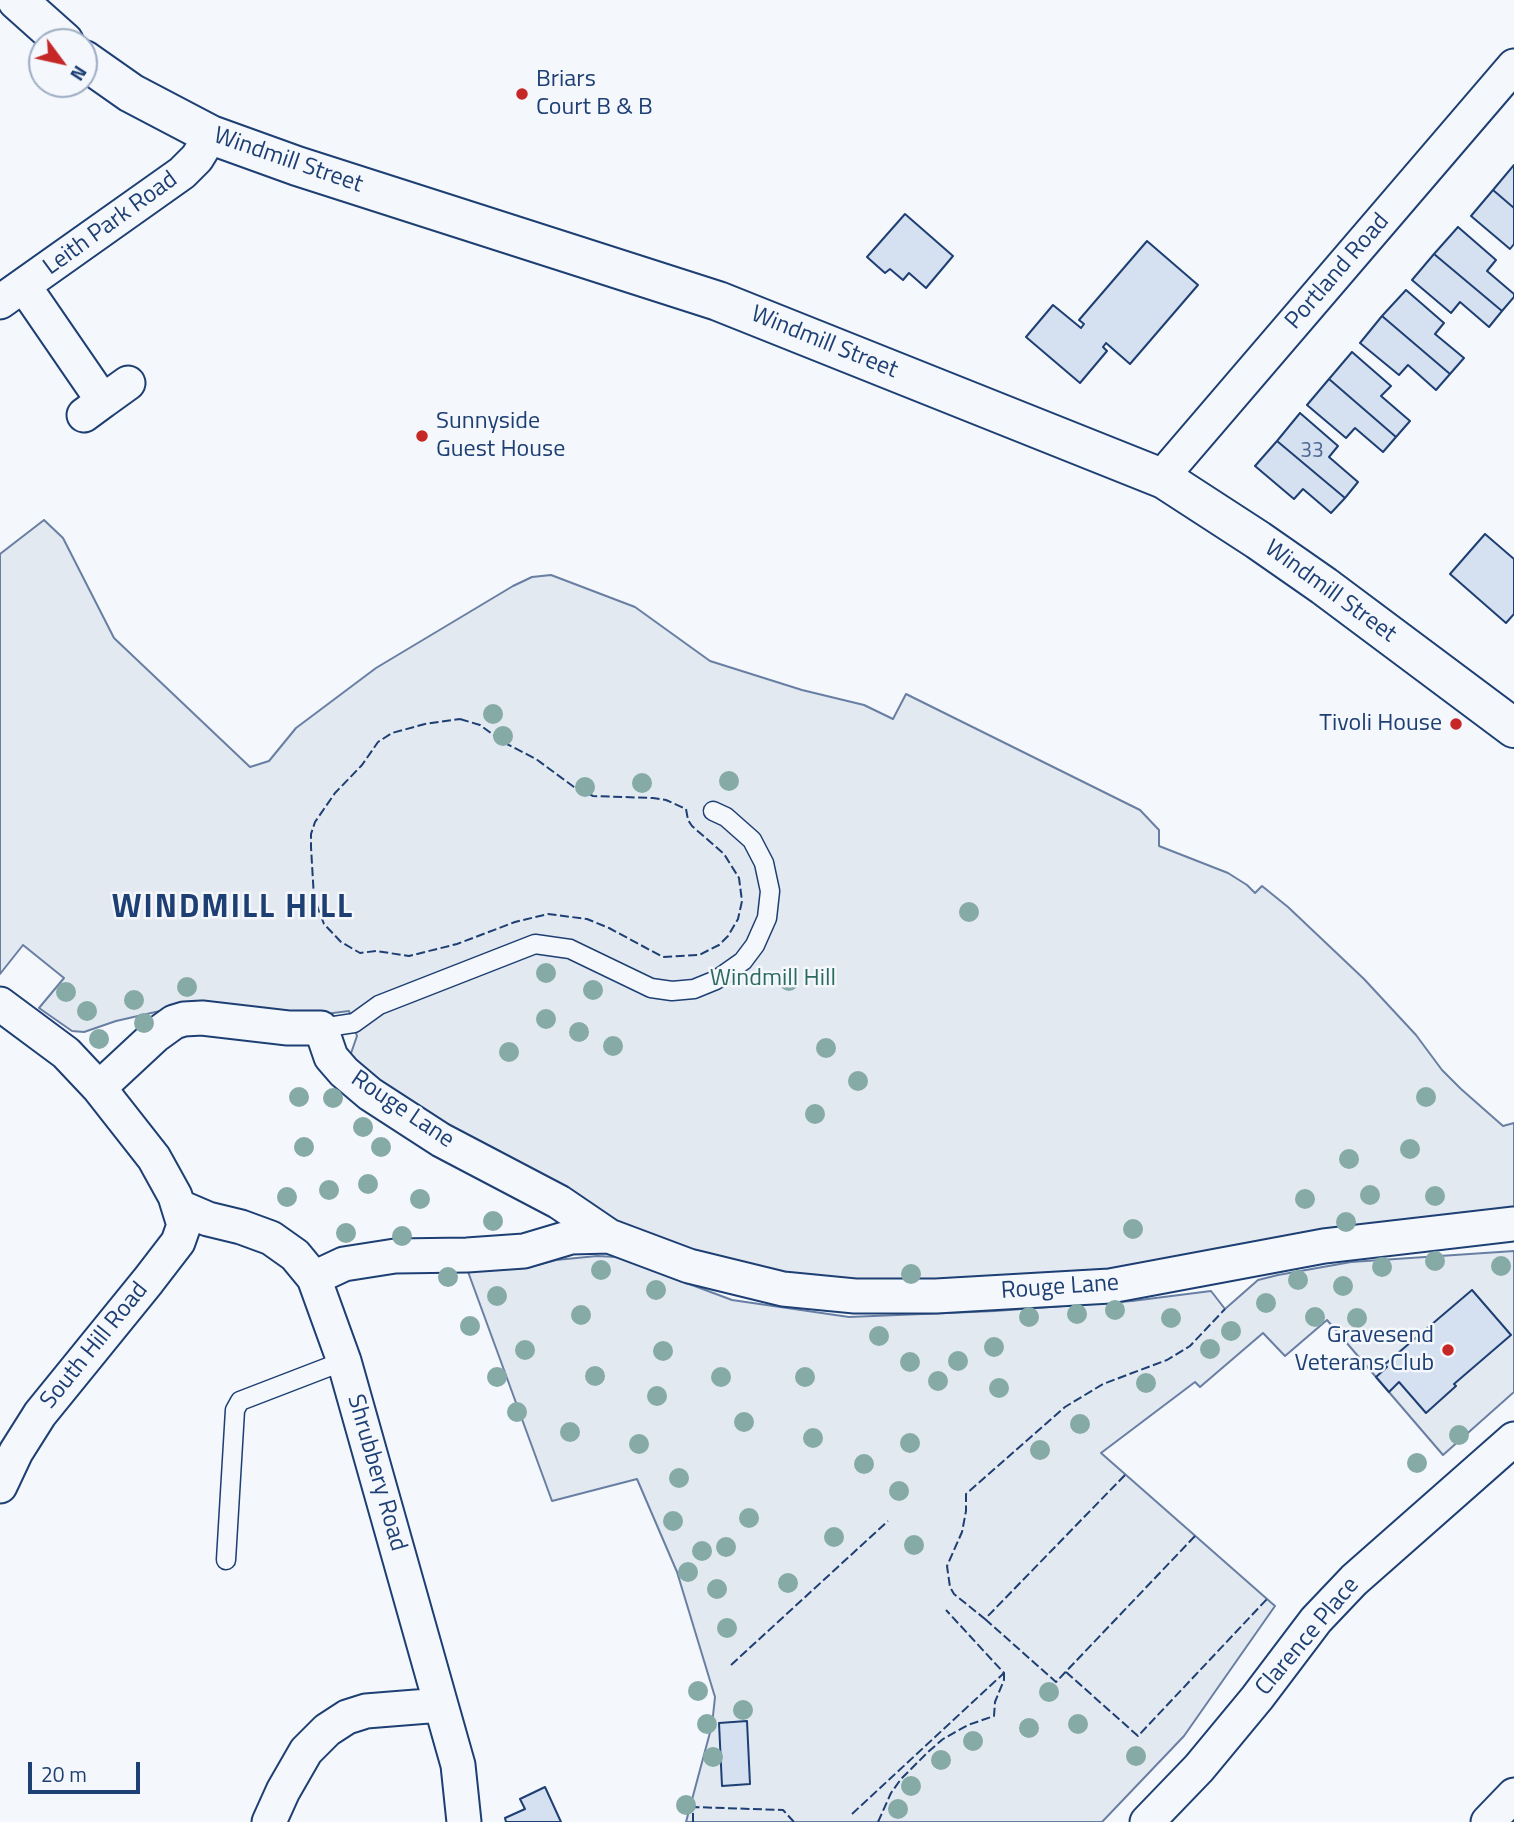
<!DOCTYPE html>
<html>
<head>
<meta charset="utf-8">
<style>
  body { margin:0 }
  #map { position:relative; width:1514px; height:1822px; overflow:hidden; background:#f4f7fb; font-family:"Titillium Web",sans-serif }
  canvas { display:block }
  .north { position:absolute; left:28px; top:28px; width:70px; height:70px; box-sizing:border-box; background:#f4f7fb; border:2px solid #9eadc5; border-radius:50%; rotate:123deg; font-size:19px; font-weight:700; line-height:28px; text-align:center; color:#1d3f73 }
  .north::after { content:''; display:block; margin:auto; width:24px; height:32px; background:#c62828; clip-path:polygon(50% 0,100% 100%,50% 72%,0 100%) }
  .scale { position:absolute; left:28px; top:1762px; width:112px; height:32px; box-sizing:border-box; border:4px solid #1d3f73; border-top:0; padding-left:9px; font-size:21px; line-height:24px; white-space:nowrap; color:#1d3f73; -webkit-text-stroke:5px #f4f7fb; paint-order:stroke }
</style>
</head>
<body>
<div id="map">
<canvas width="1514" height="1822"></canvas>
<div class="north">N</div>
<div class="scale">20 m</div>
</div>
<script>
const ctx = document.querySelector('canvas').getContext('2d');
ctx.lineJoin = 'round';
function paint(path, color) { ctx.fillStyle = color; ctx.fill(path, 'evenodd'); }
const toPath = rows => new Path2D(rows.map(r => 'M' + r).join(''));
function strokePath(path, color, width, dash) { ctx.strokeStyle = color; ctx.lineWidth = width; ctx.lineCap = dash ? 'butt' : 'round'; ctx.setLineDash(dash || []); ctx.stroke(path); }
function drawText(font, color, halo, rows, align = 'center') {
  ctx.font = font + ' "Titillium Web",sans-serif'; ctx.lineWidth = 5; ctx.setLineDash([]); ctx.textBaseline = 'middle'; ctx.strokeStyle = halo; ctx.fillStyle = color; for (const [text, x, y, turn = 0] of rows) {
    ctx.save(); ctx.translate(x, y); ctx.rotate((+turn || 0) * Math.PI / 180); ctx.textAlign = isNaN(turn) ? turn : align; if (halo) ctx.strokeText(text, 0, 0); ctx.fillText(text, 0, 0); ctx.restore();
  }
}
const green = toPath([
  [44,520,63,538,114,638,250,767,269,761,296,728,376,668,513,586,532,577,551,575,635,607,710,661,802,690,864,705,893,719,906,694,1140,810,1159,830,1159,846,1228,873,1247,885,1255,893,1262,886,1288,907,1364,979,1416,1035,1442,1070,1461,1089,1503,1126,1514,1123,1514,1209,1459,1213,1304,1238,1133,1270,977,1282,798,1279,656,1241,454,1141,349,1059,357,1036,349,1011,309,1016,160,1011,116,1021,84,1032,72,1031,39,1008,64,978,23,945,0,974,0,554,44,520],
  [1514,1251,1514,1392,1443,1455,1327,1320,1285,1356,1263,1333,1200,1387,1195,1382,1101,1453,1275,1606,1184,1736,1102,1822,686,1822,712,1725,715,1697,677,1572,637,1479,552,1501,467,1269,526,1268,556,1260,597,1256,617,1257,732,1300,849,1317,995,1311,1132,1301,1211,1291,1225,1309,1258,1280,1278,1275,1351,1262,1514,1251]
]);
paint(green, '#e3e9f0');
strokePath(green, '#687fa3', 2);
const building = toPath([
  [1514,165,1514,208,1493,190,1514,165],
  [1493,190,1514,208,1514,244,1510,249,1471,216,1493,190],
  [905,214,953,256,926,288,909,273,903,280,890,269,885,273,867,257,905,214],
  [1458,227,1496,260,1487,271,1514,294,1514,297,1502,311,1434,254,1458,227],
  [1147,241,1198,285,1130,364,1106,343,1103,347,1107,351,1080,383,1026,337,1053,305,1081,328,1084,324,1079,320,1147,241],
  [1434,254,1502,311,1489,327,1460,302,1451,313,1412,280,1434,254],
  [1406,290,1444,323,1435,334,1464,358,1450,374,1382,316,1406,290],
  [1382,316,1450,374,1436,390,1408,365,1399,375,1360,343,1382,316],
  [1352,352,1391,386,1381,396,1410,421,1396,437,1329,379,1352,352],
  [1329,379,1396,437,1383,452,1355,428,1346,438,1307,405,1329,379],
  [1300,413,1338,446,1329,457,1358,482,1345,498,1277,441,1300,413],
  [1277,441,1345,498,1331,513,1303,489,1294,499,1255,466,1277,441],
  [1485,534,1514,559,1514,614,1506,623,1450,574,1485,534],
  [1472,1290,1511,1335,1454,1384,1456,1386,1426,1413,1399,1382,1389,1392,1376,1377,1387,1367,1384,1365,1472,1290],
  [747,1721,750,1784,722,1786,719,1723,747,1721],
  [545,1787,561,1822,506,1822,505,1818,525,1809,520,1799,545,1787]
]);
paint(building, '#d5e0f0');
strokePath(building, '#1d3f73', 2);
const service = toPath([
  [321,1028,354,1023,379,1005,535,944,570,949,651,988,672,991,694,989,716,980,743,961,755,945,767,918,770,891,764,863,752,840,726,817,713,811],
  [226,1560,235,1410,240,1401,344,1361]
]);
const minor = toPath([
  [24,286,103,401,84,415],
  [0,302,182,173,197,158,211,135],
  [103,401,128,383],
  [1164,479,1172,465,1514,66],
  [0,1004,66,1053,99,1088,154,1158,175,1196,184,1225,178,1242,148,1281,40,1414,16,1452,0,1486],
  [99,1088,156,1035,174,1022,184,1019,202,1018,288,1028,321,1028,331,1057,344,1072,370,1094,441,1140,559,1202,609,1236,689,1266,783,1289,855,1296,936,1296,1110,1286,1324,1246,1514,1224],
  [180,1207,208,1219,241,1227,271,1238,295,1255,314,1278,344,1361,441,1705,458,1765,464,1822],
  [314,1278,344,1264,395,1256,467,1255,524,1251,571,1237,609,1236],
  [269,1822,283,1791,306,1751,327,1730,347,1717,366,1711,441,1705],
  [1147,1822,1199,1768,1257,1698,1316,1620,1354,1580,1514,1439],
  [1488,1822,1514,1795]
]);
const tertiary = toPath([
  [17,0,64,42],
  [84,60,131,93,211,135,297,166,718,301,1164,479,1258,540,1324,586,1514,728]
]);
strokePath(service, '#1d3f73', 21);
strokePath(minor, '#1d3f73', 37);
strokePath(tertiary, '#1d3f73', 42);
strokePath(service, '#f4f7fb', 18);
strokePath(minor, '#f4f7fb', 33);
strokePath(tertiary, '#f4f7fb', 38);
strokePath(toPath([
  [460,719,480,725,503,742,536,759,574,787,593,796,653,798,666,800,686,809,688,820,692,826,724,854,739,878,742,901,738,919,728,936,719,945,699,955,663,957,609,928,587,919,548,914,515,922,457,944,409,956,376,951,360,953,341,942,324,924,314,898,311,847,311,834,315,822,335,793,362,765,378,742,392,733,425,724,460,719],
  [1125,1475,985,1619,954,1594,950,1587,947,1566,962,1532,966,1511,966,1494,1065,1407,1103,1384,1167,1360,1190,1346,1225,1309],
  [985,1619,1056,1682,1195,1536],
  [731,1665,888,1521],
  [1066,1672,1138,1736,1267,1599],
  [852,1814,1004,1673,946,1610],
  [693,1822,693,1807,783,1810,794,1822],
  [878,1822,891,1793,901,1779,928,1752,943,1739,968,1725,994,1716,995,1702,1004,1680,1004,1673]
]), '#1d3f73', 2, [9, 3.5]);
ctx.fillStyle = '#86aba6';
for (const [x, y] of [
  [493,714],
  [503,736],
  [729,781],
  [642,783],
  [585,787],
  [969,912],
  [546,973],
  [789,981],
  [187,987],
  [593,990],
  [66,992],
  [134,1000],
  [87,1011],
  [546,1019],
  [144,1023],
  [579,1032],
  [99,1039],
  [613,1046],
  [826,1048],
  [509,1052],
  [858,1081],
  [299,1097],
  [1426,1097],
  [333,1098],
  [815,1114],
  [363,1127],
  [304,1147],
  [381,1147],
  [1410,1149],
  [1349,1159],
  [368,1184],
  [329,1190],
  [1370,1195],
  [1435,1196],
  [287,1197],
  [420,1199],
  [1305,1199],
  [493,1221],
  [1346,1222],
  [1133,1229],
  [346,1233],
  [402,1236],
  [1435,1261],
  [1501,1266],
  [1382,1267],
  [601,1270],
  [911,1274],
  [448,1277],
  [1298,1280],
  [1343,1286],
  [656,1290],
  [497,1296],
  [1266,1303],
  [1115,1310],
  [1077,1314],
  [581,1315],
  [1029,1317],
  [1315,1317],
  [1171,1318],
  [1357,1318],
  [470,1326],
  [1231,1331],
  [879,1336],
  [994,1347],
  [1210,1349],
  [525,1350],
  [663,1351],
  [958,1361],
  [910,1362],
  [595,1376],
  [497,1377],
  [721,1377],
  [805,1377],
  [938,1381],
  [1146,1383],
  [999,1388],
  [657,1396],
  [517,1412],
  [744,1422],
  [1080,1424],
  [570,1432],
  [1459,1435],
  [813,1438],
  [910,1443],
  [639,1444],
  [1040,1450],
  [1417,1463],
  [864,1464],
  [679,1478],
  [899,1491],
  [749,1518],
  [673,1521],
  [834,1537],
  [914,1545],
  [726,1547],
  [702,1551],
  [688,1572],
  [788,1583],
  [717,1589],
  [727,1628],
  [698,1691],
  [1049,1692],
  [743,1710],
  [707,1724],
  [1078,1724],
  [1029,1728],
  [973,1741],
  [1136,1756],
  [713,1757],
  [941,1760],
  [911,1786],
  [686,1805],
  [898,1809]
]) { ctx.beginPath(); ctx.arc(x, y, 10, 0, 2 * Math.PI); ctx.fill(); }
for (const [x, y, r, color] of [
  [522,94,7,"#c62828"],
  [422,436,7,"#c62828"],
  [1456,724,7,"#c62828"],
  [1448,1350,7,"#c62828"]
]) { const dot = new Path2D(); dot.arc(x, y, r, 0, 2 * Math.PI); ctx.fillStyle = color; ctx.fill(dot); strokePath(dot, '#f4f7fb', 2.5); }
drawText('21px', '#4b6792', null, [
  ["33",1312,452]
]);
drawText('24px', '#1d3f73', '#f4f7fb', [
  ["Briars",536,80],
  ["Court B & B",536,108],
  ["Sunnyside",436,422],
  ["Guest House",436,450],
  ["Tivoli House",1442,724,"right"],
  ["Gravesend",1434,1336,"right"],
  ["Veterans Club",1434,1364,"right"]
], 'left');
drawText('24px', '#1d3f73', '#f4f7fb', [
  ["Windmill Street",288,161,19],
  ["Leith Park Road",111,224,-36],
  ["Portland Road",1338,272,-49],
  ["Windmill Street",824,343,22],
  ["Windmill Street",1330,592,36],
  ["Rouge Lane",402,1110,34],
  ["Rouge Lane",1060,1288,-4],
  ["South Hill Road",95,1346,-51],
  ["Shrubbery Road",376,1473,74],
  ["Clarence Place",1308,1637,-50]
]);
drawText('24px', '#2c6c60', '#f4f7fb', [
  ["Windmill Hill",773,979]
]);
ctx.letterSpacing = '2px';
drawText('bold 32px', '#1d3f73', '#f4f7fb', [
  ["WINDMILL HILL",233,909]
]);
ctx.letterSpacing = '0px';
</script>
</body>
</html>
